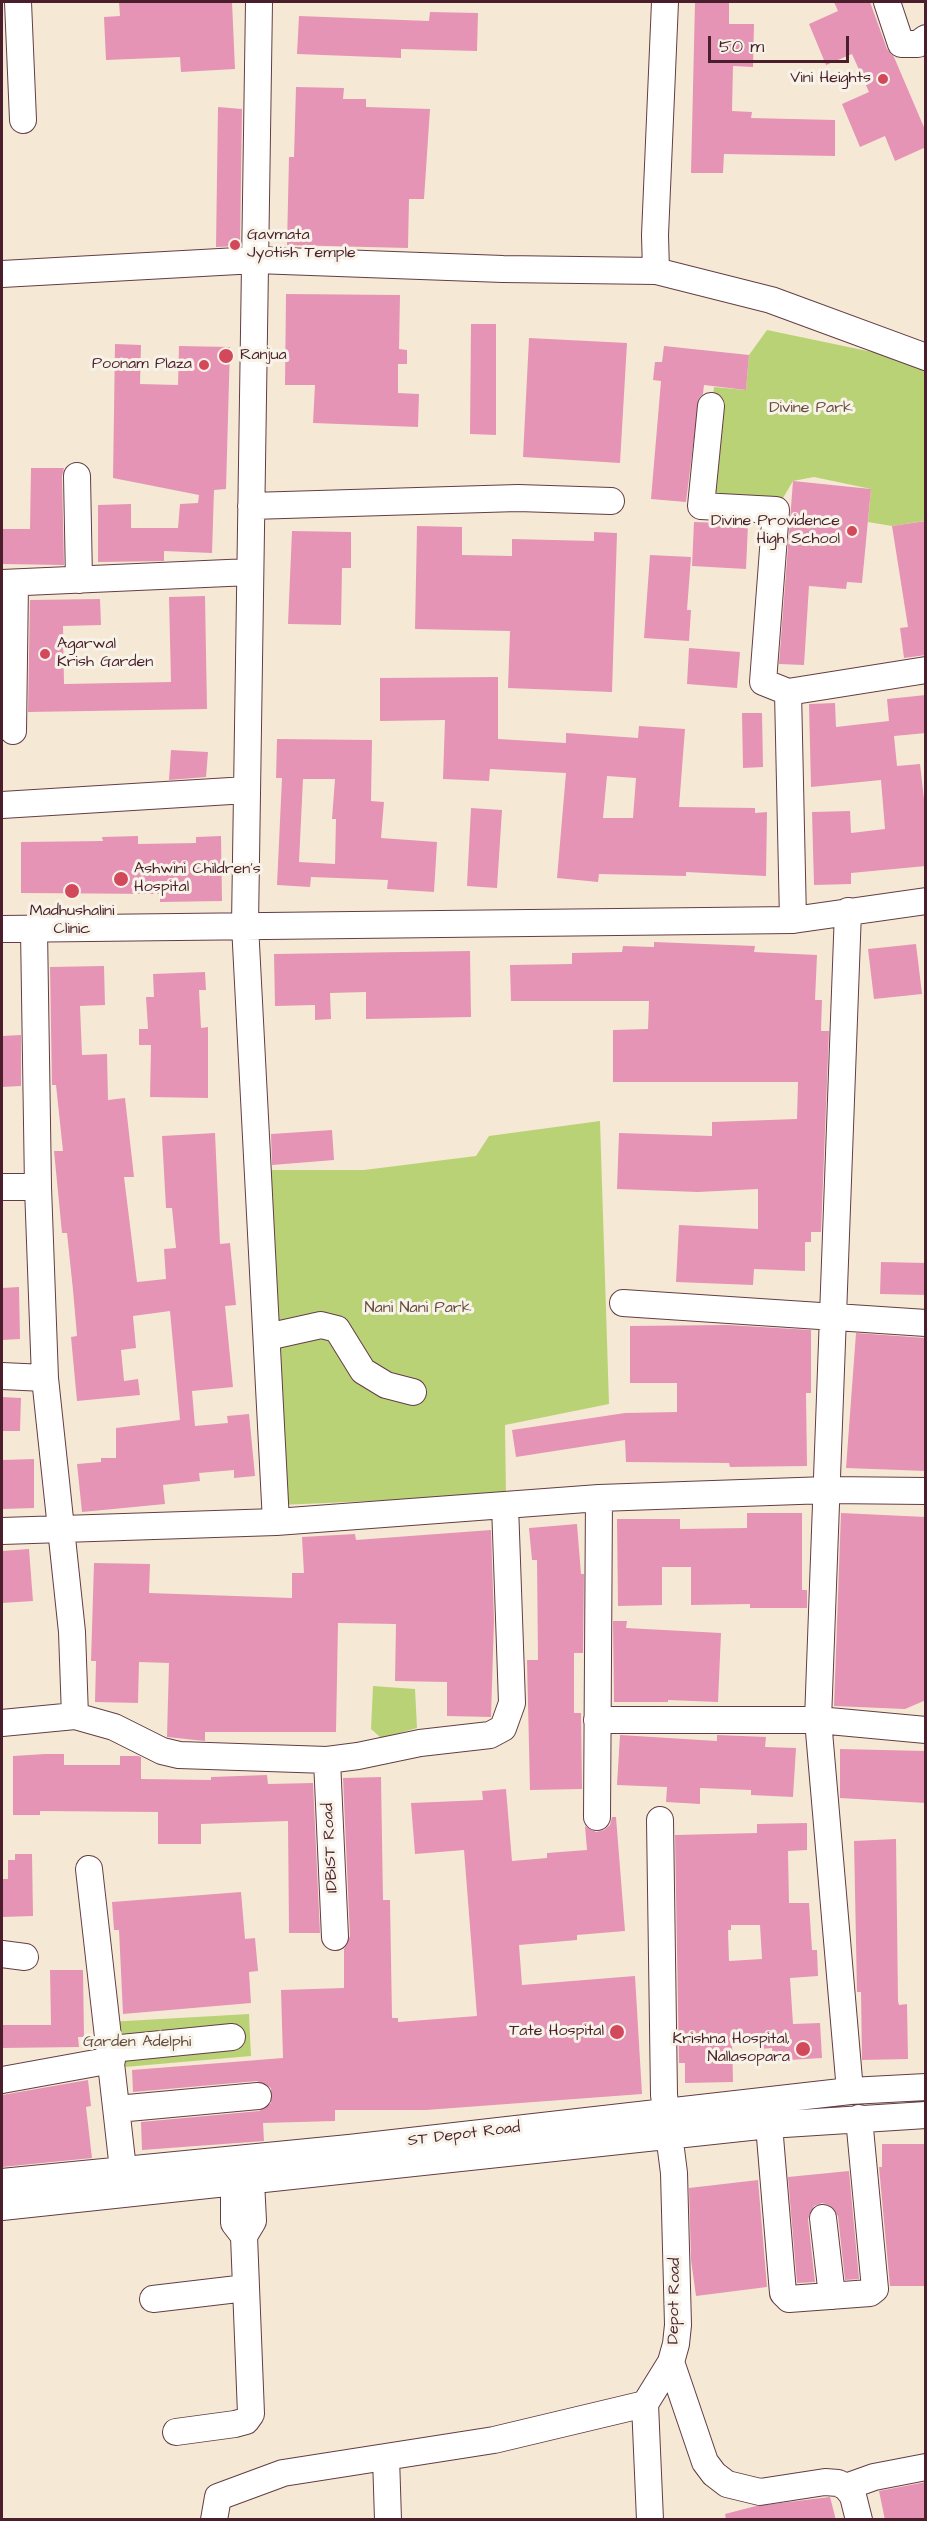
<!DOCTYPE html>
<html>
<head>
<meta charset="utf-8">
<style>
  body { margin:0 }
  #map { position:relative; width:927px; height:2521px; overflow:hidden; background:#f5e9d5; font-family:"Architects Daughter",sans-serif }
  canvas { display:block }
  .frame { position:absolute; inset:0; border:3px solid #4a1f2b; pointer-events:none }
  .scale { position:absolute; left:708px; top:36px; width:141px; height:27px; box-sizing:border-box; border:3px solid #4a1f2b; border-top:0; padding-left:8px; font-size:18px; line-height:21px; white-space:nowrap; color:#4a1f2b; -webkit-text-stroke:4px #f7f3e8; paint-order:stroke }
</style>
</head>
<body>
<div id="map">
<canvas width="927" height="2521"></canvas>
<div class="frame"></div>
<div class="scale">50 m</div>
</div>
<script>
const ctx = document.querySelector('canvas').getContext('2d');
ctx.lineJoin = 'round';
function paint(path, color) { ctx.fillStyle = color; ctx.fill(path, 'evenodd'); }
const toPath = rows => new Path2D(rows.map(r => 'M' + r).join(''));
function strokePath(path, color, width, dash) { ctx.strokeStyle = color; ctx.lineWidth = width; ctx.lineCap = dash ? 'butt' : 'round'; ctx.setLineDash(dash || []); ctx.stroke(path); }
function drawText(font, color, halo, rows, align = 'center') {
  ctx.font = font + ' "Architects Daughter",sans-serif'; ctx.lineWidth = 6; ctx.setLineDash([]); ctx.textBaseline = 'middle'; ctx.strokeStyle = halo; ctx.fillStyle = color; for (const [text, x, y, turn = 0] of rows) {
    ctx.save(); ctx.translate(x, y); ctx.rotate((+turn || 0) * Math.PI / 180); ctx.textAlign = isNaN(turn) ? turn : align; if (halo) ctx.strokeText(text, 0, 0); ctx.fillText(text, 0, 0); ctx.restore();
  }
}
paint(toPath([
  [767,330,925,363,925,521,892,526,868,522,871,489,814,477,793,481,776,510,701,506,714,387,746,390,749,355],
  [600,1121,609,1404,505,1425,506,1495,281,1505,265,1170,364,1170,476,1156,489,1136],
  [373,1686,415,1689,417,1728,381,1738,371,1729],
  [249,2014,251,2056,113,2068,108,2022]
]), '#bad276');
paint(toPath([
  [119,2,232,2,235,69,181,72,180,57,106,60,104,17,120,16],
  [695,2,729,2,729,24,754,24,753,67,733,66,732,111,752,112,751,118,835,120,835,156,724,154,723,173,691,173],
  [834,2,870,2,887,49,894,57,926,132,926,147,895,161,885,136,860,147,842,104,869,92,852,54,826,65,809,24,838,11],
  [430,12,478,13,477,51,401,49,401,58,297,54,299,16,429,21],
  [296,87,344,88,343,99,366,99,366,107,430,109,424,199,409,199,408,248,287,245,289,157,294,157],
  [218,107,242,109,240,246,216,247],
  [286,294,400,295,399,349,407,350,407,364,398,364,398,393,419,394,418,427,313,423,315,385,285,385],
  [471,324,496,324,496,435,470,434],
  [529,338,627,343,620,463,523,457],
  [115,344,141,345,140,384,178,385,179,346,230,347,226,489,214,490,212,553,164,551,164,561,98,562,98,505,131,504,131,528,178,528,180,504,198,503,199,495,113,478],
  [664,346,749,355,746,390,704,385,703,394,699,398,686,502,651,499,661,381,653,380,655,362,662,362],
  [31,468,64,468,62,476,64,565,2,564,2,529,30,529],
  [793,481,871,489,862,583,847,582,846,589,809,586,804,665,779,664],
  [926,521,926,655,904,658,900,628,908,627,892,526],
  [694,522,748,524,746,569,692,566],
  [417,526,462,527,462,555,512,556,512,539,594,541,594,532,617,533,612,692,508,688,510,631,415,629],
  [292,531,351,532,351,568,342,568,341,625,288,624],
  [650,555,691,557,687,610,691,610,689,641,644,638],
  [205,596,207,709,28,712,30,600,100,599,101,625,63,626,64,684,171,682,169,597],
  [689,648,740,652,737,688,687,684],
  [498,677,498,739,566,743,566,733,638,738,639,726,685,729,679,807,755,808,755,813,767,812,766,876,686,872,686,876,599,874,598,882,557,878,566,773,490,769,489,781,443,779,445,720,380,721,380,678],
  [607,776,636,778,633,818,603,818],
  [926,695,926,733,894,736,897,766,920,764,926,817,926,866,851,873,851,884,814,885,812,812,850,811,851,833,885,829,881,780,811,787,809,704,835,703,836,727,889,721,887,699],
  [742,713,762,713,763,767,743,768],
  [277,739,372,740,371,801,384,802,381,838,437,842,434,892,387,889,388,880,311,877,310,887,277,885,282,778,276,778],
  [303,779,335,779,332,819,336,819,335,864,299,862],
  [171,750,208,752,206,777,169,780],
  [471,808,502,810,497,888,467,886],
  [138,836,138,844,196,843,196,837,221,836,222,901,160,902,160,894,21,893,21,842,103,841,102,837],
  [654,942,755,946,754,952,817,955,815,1000,822,1000,821,1031,829,1031,821,1232,811,1232,811,1242,805,1242,805,1271,754,1269,753,1285,676,1282,679,1225,758,1229,758,1189,698,1192,617,1189,619,1133,712,1136,712,1122,797,1119,798,1082,613,1082,613,1030,648,1029,649,1001,511,1001,510,965,572,964,572,953,622,952,623,946,654,947],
  [916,944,922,994,874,999,868,949],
  [470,951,471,1017,366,1019,366,992,330,993,331,1019,315,1020,315,1005,275,1006,274,954],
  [104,966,105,1005,80,1006,82,1055,107,1054,108,1100,125,1098,134,1177,124,1177,137,1282,166,1279,164,1249,176,1248,172,1208,166,1208,162,1136,215,1133,220,1244,230,1243,236,1305,225,1306,233,1387,192,1391,195,1426,228,1423,227,1416,249,1414,255,1476,234,1478,234,1470,199,1473,200,1481,163,1485,165,1504,82,1512,77,1464,101,1462,101,1458,116,1458,116,1428,180,1420,170,1311,133,1316,136,1348,121,1350,124,1381,138,1379,140,1395,77,1401,71,1337,77,1336,73,1290,67,1233,62,1233,54,1151,63,1151,56,1085,52,1085,50,967],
  [205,972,206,990,199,990,201,1028,208,1027,208,1098,150,1097,151,1045,139,1045,139,1029,148,1029,146,997,154,997,153,974],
  [21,1035,21,1086,2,1087,2,1036],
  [332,1130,334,1160,272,1165,271,1134],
  [881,1262,926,1263,926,1295,880,1294],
  [19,1287,20,1339,2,1340,2,1288],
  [727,1325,811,1330,811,1393,806,1393,807,1466,730,1467,729,1463,626,1462,625,1440,516,1457,512,1430,625,1413,677,1412,677,1383,630,1383,630,1326],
  [856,1333,926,1338,926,1471,846,1468],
  [2,1397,21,1398,20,1431,2,1431],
  [34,1459,34,1508,2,1509,2,1460],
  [747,1513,802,1513,802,1590,807,1590,807,1608,750,1608,750,1604,691,1605,691,1567,662,1567,662,1605,618,1606,617,1519,680,1519,680,1529,747,1528],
  [841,1513,926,1517,926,1700,905,1709,834,1706],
  [577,1524,581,1574,584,1574,583,1653,574,1653,574,1713,581,1713,582,1789,530,1790,527,1660,538,1660,537,1560,532,1560,529,1528],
  [491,1530,494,1620,491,1717,447,1716,447,1682,395,1681,396,1624,338,1623,336,1732,205,1732,205,1741,167,1737,169,1663,139,1662,138,1703,95,1702,96,1661,91,1661,94,1563,150,1564,149,1593,292,1598,292,1573,304,1573,302,1537,355,1534,356,1540],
  [29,1549,33,1601,2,1603,2,1551],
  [613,1621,627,1621,626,1628,721,1633,718,1702,668,1700,668,1702,614,1702],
  [620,1735,717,1741,717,1735,766,1737,765,1747,796,1748,793,1797,751,1795,751,1790,700,1788,700,1804,666,1802,667,1787,617,1785],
  [840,1749,926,1751,926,1803,840,1798],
  [45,1754,64,1754,64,1765,120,1765,120,1756,138,1756,141,1757,141,1779,211,1780,211,1777,267,1775,268,1784,313,1783,320,1933,289,1933,288,1821,201,1824,201,1844,158,1844,158,1812,40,1811,40,1815,13,1815,13,1756],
  [381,1777,383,1900,390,1900,392,2018,398,2018,398,2022,477,2016,464,1850,415,1854,411,1803,483,1800,482,1791,506,1789,512,1861,547,1858,547,1853,587,1850,585,1826,596,1832,604,1830,610,1825,612,1817,616,1817,625,1931,577,1935,577,1940,519,1945,522,1985,635,1976,642,2094,426,2110,335,2110,335,2121,263,2123,264,2141,142,2150,141,2122,259,2111,271,2103,271,2088,257,2081,133,2092,132,2070,283,2058,281,1990,344,1988,344,1949,350,1936,343,1778],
  [807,1823,807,1850,788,1851,789,1903,809,1903,812,1950,817,1950,818,1976,790,1978,793,2024,820,2023,822,2058,773,2061,772,2048,761,2049,761,2039,732,2039,733,2082,685,2083,685,2063,679,2063,675,1835,757,1833,757,1824],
  [731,1925,760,1925,762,1959,729,1961,728,1930,731,1930],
  [896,1839,898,2001,899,2005,907,2004,908,2059,862,2060,861,1992,857,1992,854,1841],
  [15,1854,32,1854,33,1916,2,1917,2,1879,8,1879,8,1860,15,1860],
  [241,1892,245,1939,255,1938,258,1971,249,1972,251,2003,123,2014,119,1930,114,1930,112,1902],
  [50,1970,83,1970,84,2037,78,2037,79,2047,2,2048,2,2025,51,2025],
  [88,2080,91,2106,86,2107,92,2158,2,2167,2,2095],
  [882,2144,926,2144,926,2286,890,2286,879,2167,882,2167],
  [849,2171,859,2279,845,2280,838,2216,829,2205,822,2203,814,2206,808,2219,815,2282,797,2283,788,2177],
  [758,2180,767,2287,696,2296,691,2260,689,2188],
  [926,2482,926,2520,885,2520,879,2491],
  [830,2497,836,2520,726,2520,725,2514,756,2506]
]), '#e694b5');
const minor = toPath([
  [18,2,23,120],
  [259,2,245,925,276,1522,599,1498,827,1490,926,1491],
  [665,2,655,235,656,271,771,300,926,357],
  [887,2,901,44,918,44,926,38],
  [2,274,256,260,503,269,656,271],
  [711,406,701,506,776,510,763,682,788,692,793,920],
  [77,476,79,580],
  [251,506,518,498,611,501],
  [2,583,250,572],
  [788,692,926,670],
  [13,731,15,583],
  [2,805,247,790],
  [848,911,818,1720,850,2091],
  [2,929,793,920,926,901],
  [34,930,38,1187,45,1378,72,1632,75,1716],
  [2,1187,38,1187],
  [623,1303,926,1323],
  [267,1337,321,1325,337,1329,363,1371,386,1385,413,1392],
  [2,1376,45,1378],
  [2,1531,276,1522],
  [597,1720,818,1720,926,1730],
  [2,1723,75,1716,114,1727,162,1751,179,1755,327,1760,358,1756,420,1743,490,1735,503,1728,512,1703,505,1505],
  [327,1760,335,1937],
  [597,1817,599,1498],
  [89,1869,125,2187],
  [2,1954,25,1957],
  [111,2049,232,2037],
  [2,2080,112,2060],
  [117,2109,258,2096],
  [769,2125,783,2293,789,2299,870,2293,875,2289,859,2118],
  [2,2182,349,2148,850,2091,926,2087],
  [234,2183,234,2223,244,2236],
  [2,2207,769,2125,926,2115],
  [823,2218,832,2296],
  [153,2299,246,2288],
  [671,2362,705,2462,714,2474,727,2484,760,2492,825,2482,838,2483,846,2487,853,2496,859,2520],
  [176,2432,235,2424,246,2421,251,2414,244,2236,253,2221,251,2181],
  [386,2457,388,2520],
  [846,2487,874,2477,926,2467],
  [214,2520,218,2497,283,2473,494,2440,645,2404],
  [650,2520,645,2404,671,2362,676,2344,678,2325,674,2173,664,2095,660,1820]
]);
strokePath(minor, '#643d44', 28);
strokePath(minor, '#fff', 26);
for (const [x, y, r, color] of [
  [883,79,6,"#d1495b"],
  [235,245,6,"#d1495b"],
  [226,356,8,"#d1495b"],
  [204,365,6,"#d1495b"],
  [852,531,6,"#d1495b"],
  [45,654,6,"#d1495b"],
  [121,879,8,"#d1495b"],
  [72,891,8,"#d1495b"],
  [617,2032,8,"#d1495b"],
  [803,2049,8,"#d1495b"]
]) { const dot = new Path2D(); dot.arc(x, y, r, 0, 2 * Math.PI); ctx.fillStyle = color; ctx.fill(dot); strokePath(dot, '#f7f3e8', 2); }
drawText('16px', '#4a1f2b', '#f7f3e8', [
  ["Vini Heights",871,79],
  ["Gavmata",247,236,"left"],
  ["Jyotish Temple",247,254,"left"],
  ["Ranjua",240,356,"left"],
  ["Poonam Plaza",192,365],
  ["Divine Providence",840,522],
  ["High School",840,540],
  ["Agarwal",57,645,"left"],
  ["Krish Garden",57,663,"left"],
  ["Ashwini Children's",134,870,"left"],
  ["Hospital",134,888,"left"],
  ["Madhushalini",72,912,"center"],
  ["Clinic",72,930,"center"],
  ["Tate Hospital",604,2032],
  ["Krishna Hospital,",790,2040],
  ["Nallasopara",790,2058]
], 'right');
drawText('16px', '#664c3e', '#f7f3e8', [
  ["Divine Park",811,409],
  ["Nani Nani Park",418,1309],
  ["Garden Adelphi",137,2043]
]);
drawText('16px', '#4a1f2b', '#f7f3e8', [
  ["IDBIST Road",331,1848,-93],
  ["ST Depot Road",464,2135,-7],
  ["Depot Road",675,2301,-89]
]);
</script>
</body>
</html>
